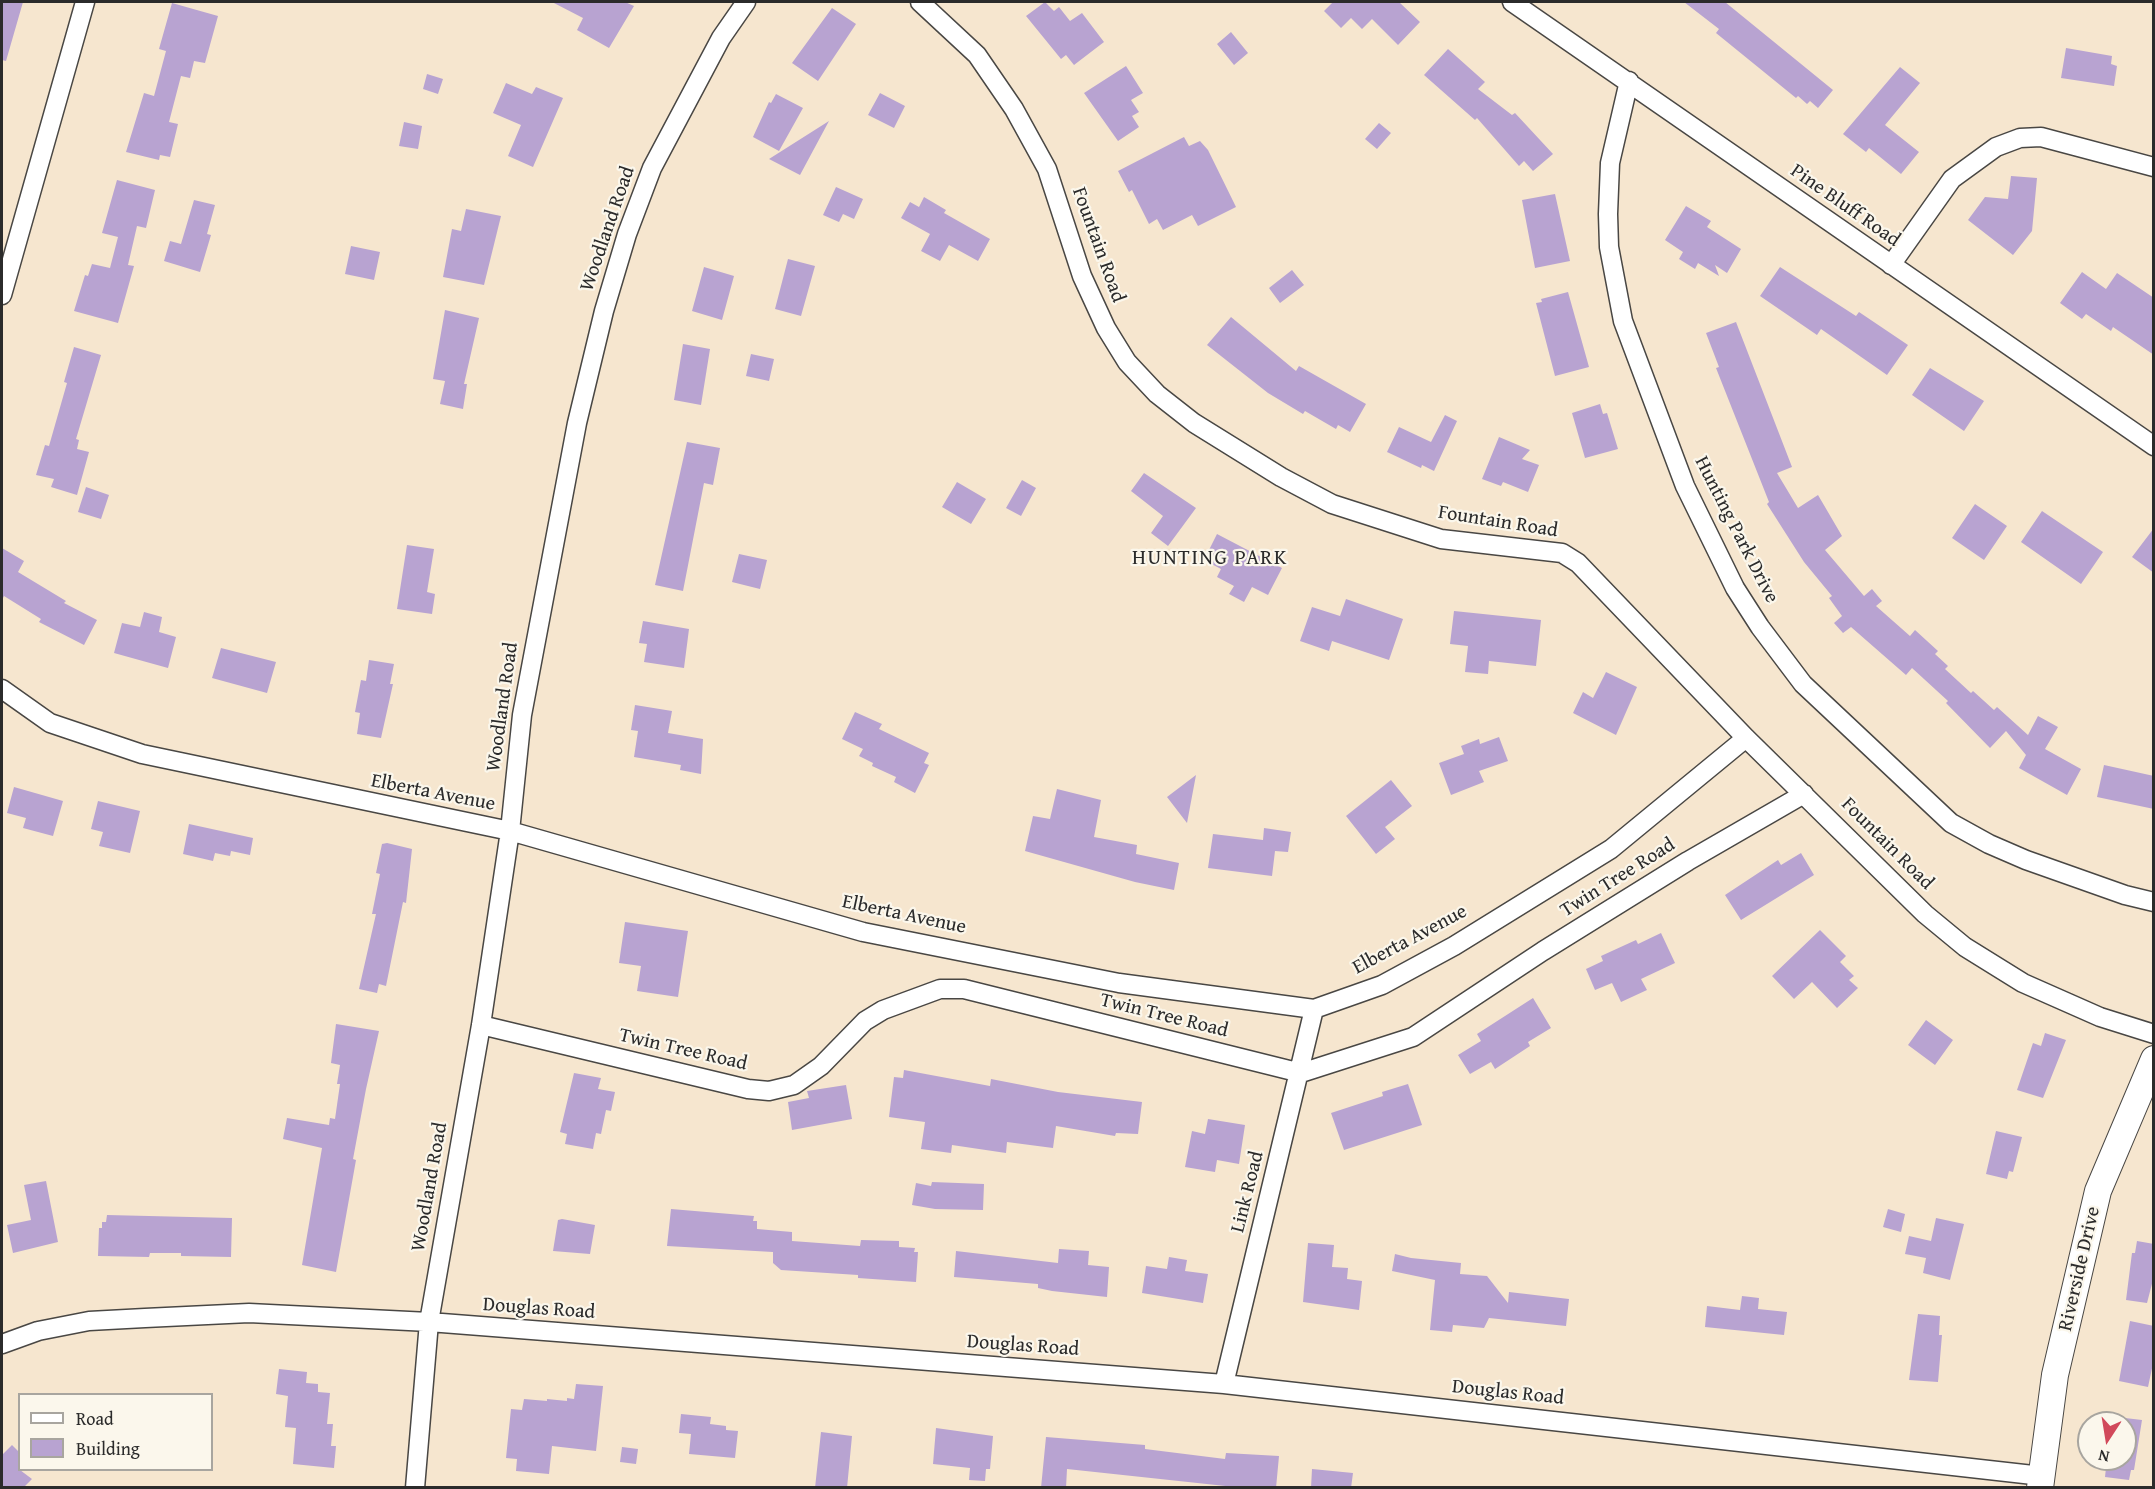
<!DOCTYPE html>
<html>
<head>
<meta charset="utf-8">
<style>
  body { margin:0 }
  #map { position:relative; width:2155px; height:1489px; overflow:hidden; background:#f6e6cf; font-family:"Gentium Book Plus",serif }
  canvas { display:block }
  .frame { position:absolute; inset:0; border:3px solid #2b2b2b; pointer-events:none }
  .legend { position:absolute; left:18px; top:1393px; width:195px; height:78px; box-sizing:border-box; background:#fbf7ec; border:2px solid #a8a59f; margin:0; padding:8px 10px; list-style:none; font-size:18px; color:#2b2b2b }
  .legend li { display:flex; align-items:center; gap:12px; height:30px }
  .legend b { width:30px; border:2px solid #a8a59f }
  .north { position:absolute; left:2077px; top:1411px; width:60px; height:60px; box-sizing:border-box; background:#fbf7ec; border:2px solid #a8a59f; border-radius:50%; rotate:192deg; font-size:16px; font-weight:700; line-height:24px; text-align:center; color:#2b2b2b }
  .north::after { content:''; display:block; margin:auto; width:21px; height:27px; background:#d1495b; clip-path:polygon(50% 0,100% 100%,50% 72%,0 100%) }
</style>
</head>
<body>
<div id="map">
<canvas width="2155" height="1489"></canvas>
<div class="frame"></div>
<ul class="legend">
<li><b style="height:8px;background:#fff"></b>Road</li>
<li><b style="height:16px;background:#b8a3d1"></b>Building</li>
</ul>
<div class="north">N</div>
</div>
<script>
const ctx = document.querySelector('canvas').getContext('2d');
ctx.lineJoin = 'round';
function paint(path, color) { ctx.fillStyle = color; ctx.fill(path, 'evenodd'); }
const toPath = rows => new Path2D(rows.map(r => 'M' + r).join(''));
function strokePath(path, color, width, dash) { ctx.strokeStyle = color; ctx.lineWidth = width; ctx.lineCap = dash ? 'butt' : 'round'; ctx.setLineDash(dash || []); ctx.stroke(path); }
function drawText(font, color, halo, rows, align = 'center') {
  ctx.font = font + ' "Gentium Book Plus",serif'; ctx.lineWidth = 4.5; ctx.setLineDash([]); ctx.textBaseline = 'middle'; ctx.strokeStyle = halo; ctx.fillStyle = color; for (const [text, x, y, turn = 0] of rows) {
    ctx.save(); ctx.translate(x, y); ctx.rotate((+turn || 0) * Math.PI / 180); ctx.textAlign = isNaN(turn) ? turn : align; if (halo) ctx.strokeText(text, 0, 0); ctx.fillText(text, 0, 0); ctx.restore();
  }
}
paint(toPath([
  [2,2,23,2,6,61,2,60],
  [552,2,625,2,634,6,609,48,577,30,583,18],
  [1045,2,1054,11,1059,7,1070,21,1082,13,1104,42,1074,65,1066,55,1061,59,1026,16],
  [1333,2,1399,2,1420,22,1398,45,1372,19,1362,29,1351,18,1341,28,1324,11],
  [1684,2,1725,2,1833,90,1818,108,1810,101,1807,104,1798,96,1796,98,1716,33,1719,29],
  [172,3,218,16,205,63,194,61,190,78,181,76,169,122,178,124,170,157,160,155,159,160,126,152,144,93,154,96,166,51,159,49],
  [832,8,856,24,818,81,792,63],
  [1231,32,1248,53,1234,65,1217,44],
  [2066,48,2112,56,2111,64,2117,66,2114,86,2061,78],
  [1448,49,1485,82,1478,89,1512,115,1515,113,1553,154,1533,171,1524,161,1519,166,1477,118,1475,120,1424,75],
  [1126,66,1143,93,1131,100,1139,112,1132,116,1139,127,1118,141,1084,93],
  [1900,67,1920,83,1885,125,1919,152,1901,174,1869,148,1866,152,1843,134],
  [427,74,443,79,438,94,423,89],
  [506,83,532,94,536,87,563,98,533,167,508,156,521,125,493,113],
  [880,93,905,106,894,128,868,115],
  [776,94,803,108,779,151,753,137,769,102,771,103],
  [829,121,800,175,769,159],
  [404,122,422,126,418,149,399,146],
  [1379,123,1391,133,1377,149,1365,139],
  [1184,137,1189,146,1200,141,1208,150,1236,207,1198,226,1192,215,1163,230,1157,219,1149,224,1132,190,1129,192,1118,171],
  [2011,176,2037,178,2032,231,2013,255,1968,220,1985,197,2008,199],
  [117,180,155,190,146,228,137,226,128,265,134,266,118,323,74,311,85,275,88,276,92,264,110,268,118,237,102,233],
  [836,187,863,199,854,219,843,214,839,222,823,215],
  [1555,194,1570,261,1535,268,1522,200],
  [924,197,946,210,944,213,990,239,978,261,949,245,940,261,921,251,930,234,901,218,910,202,919,207],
  [194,200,215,205,207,234,211,235,200,272,164,261,170,241,181,244],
  [1686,206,1711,221,1707,227,1741,249,1727,273,1715,265,1719,276,1698,263,1695,269,1679,259,1683,252,1665,240],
  [466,209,501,216,484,285,443,277,452,229,461,231],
  [351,246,380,252,374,280,345,274],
  [788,259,815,266,801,316,775,309],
  [704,267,734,276,722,320,692,311],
  [1780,267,1856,316,1859,312,1908,345,1887,375,1821,329,1817,335,1760,296],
  [1292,270,1304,285,1280,303,1269,288],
  [2082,272,2106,289,2117,273,2154,298,2154,355,2113,327,2111,331,2086,314,2082,319,2060,303],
  [1568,292,1589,367,1555,376,1536,303,1542,302,1541,299],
  [445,310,479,318,464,384,467,384,463,409,440,404,445,381,433,379],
  [1231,317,1296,371,1299,366,1366,404,1350,432,1338,425,1336,429,1305,411,1303,414,1268,393,1207,345],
  [1736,322,1792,467,1777,473,1798,508,1818,495,1842,536,1825,550,1864,596,1872,589,1882,601,1876,606,1910,636,1915,630,1938,651,1935,654,1948,666,1945,669,1971,693,1973,691,1994,710,1997,707,2028,735,2038,716,2058,727,2045,749,2081,769,2067,795,2019,768,2026,755,2006,731,1990,748,1946,703,1948,701,1912,668,1906,675,1851,627,1843,633,1834,623,1842,616,1829,598,1832,596,1804,562,1767,504,1769,502,1716,368,1719,367,1706,333],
  [683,344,710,349,701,405,674,400],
  [74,347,101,355,76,439,79,440,77,449,89,452,77,495,51,487,54,479,36,475,45,445,49,446,67,383,64,382],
  [751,354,774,359,769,381,746,376],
  [1930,368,1984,401,1964,431,1912,395],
  [1600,404,1603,414,1607,413,1618,449,1585,458,1572,413],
  [1445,415,1457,421,1434,471,1422,465,1421,468,1387,452,1399,427,1431,442],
  [1499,437,1530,450,1522,459,1539,465,1528,492,1503,482,1501,486,1482,479],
  [687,442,720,448,713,485,704,483,683,591,655,585],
  [1144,473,1196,508,1168,546,1151,533,1163,516,1131,491],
  [1022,480,1036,488,1021,516,1006,508],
  [957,482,986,499,971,524,942,507],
  [86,487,109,495,101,519,78,512],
  [1975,504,2007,526,1984,560,1952,538],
  [2042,511,2103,552,2081,584,2021,542],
  [2154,528,2154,573,2132,557],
  [1217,534,1282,568,1268,595,1252,587,1244,602,1229,594,1234,586,1217,577,1221,569,1204,560],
  [407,545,434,549,427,592,435,594,432,614,397,609],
  [2,548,24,561,18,572,66,601,64,603,97,620,84,645,39,622,41,619,4,596,2,600],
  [739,554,767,560,760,589,732,582],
  [1346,599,1403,619,1389,660,1332,641,1329,651,1300,641,1312,607,1340,616],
  [1454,611,1541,620,1536,666,1489,661,1488,674,1465,672,1468,646,1450,644],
  [144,612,162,617,159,632,176,637,168,668,114,653,122,623,140,627],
  [643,621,689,629,684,668,644,662,647,644,639,643],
  [221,648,276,662,267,693,212,678],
  [369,660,394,664,390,684,393,684,381,738,357,734,360,713,355,712,361,680,366,681],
  [1606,672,1637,687,1616,735,1573,713,1583,692,1593,698],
  [635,705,672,711,668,733,703,739,701,774,680,770,681,765,634,757,638,731,631,730],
  [855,712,882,724,879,729,929,753,924,763,929,765,915,793,894,782,896,777,872,766,873,763,859,756,863,749,842,739],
  [1499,737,1508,761,1479,771,1484,782,1451,795,1439,763,1464,754,1461,746,1479,739,1480,744],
  [2104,765,2154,776,2154,809,2097,797],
  [1196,775,1187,823,1167,797],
  [1391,780,1412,806,1385,827,1395,839,1376,854,1346,816],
  [14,787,63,801,53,836,23,828,26,818,7,813],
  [1057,789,1101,800,1094,837,1137,845,1136,854,1179,863,1174,890,1135,882,1025,851,1033,816,1050,819],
  [98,801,140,811,130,853,99,846,103,832,91,829],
  [189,824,253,838,250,855,231,851,230,856,215,853,213,861,183,854],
  [1264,828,1291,832,1288,852,1275,851,1272,876,1208,868,1213,834,1263,840],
  [387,843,412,849,406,903,403,902,386,986,379,984,377,993,359,989,376,914,372,914,380,874,376,873,382,844],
  [1801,853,1814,875,1741,920,1725,895,1778,860,1781,865],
  [625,922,688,931,678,997,637,991,641,966,619,963],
  [1820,930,1846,956,1840,962,1854,976,1849,980,1858,988,1837,1008,1812,982,1794,999,1772,976],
  [1661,933,1675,963,1641,979,1647,990,1621,1002,1612,983,1595,990,1586,969,1603,961,1601,956,1636,940,1638,944],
  [1533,998,1551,1028,1528,1042,1530,1046,1495,1069,1491,1062,1470,1074,1458,1055,1481,1041,1477,1034],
  [1926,1020,1953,1040,1935,1065,1908,1045],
  [336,1024,379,1031,366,1089,353,1159,356,1160,336,1272,302,1265,322,1148,283,1139,287,1118,329,1125,330,1118,335,1119,340,1084,337,1084,340,1065,331,1063],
  [2045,1033,2066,1040,2043,1098,2017,1090,2033,1043,2041,1046],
  [904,1070,990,1086,991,1079,1058,1092,1142,1102,1138,1134,1116,1133,1115,1136,1056,1126,1053,1148,1007,1142,1006,1153,952,1145,951,1153,921,1149,925,1122,889,1117,894,1077,903,1078],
  [574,1073,601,1078,598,1089,615,1092,611,1111,606,1110,601,1134,596,1133,593,1149,565,1144,567,1134,560,1132],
  [1408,1084,1422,1125,1344,1150,1331,1113,1383,1096,1382,1092],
  [846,1085,852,1119,792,1130,788,1102,809,1098,807,1091],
  [1208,1119,1245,1125,1239,1164,1217,1160,1215,1172,1185,1167,1192,1131,1205,1134],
  [1996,1131,2022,1137,2013,1172,2009,1171,2007,1179,1986,1174],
  [46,1181,58,1242,13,1253,7,1225,31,1220,24,1185],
  [932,1182,984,1184,983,1210,935,1209,912,1205,916,1183,931,1186],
  [671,1209,754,1216,753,1221,757,1221,757,1229,792,1232,792,1241,860,1246,861,1240,899,1241,899,1247,915,1248,914,1252,918,1252,916,1282,858,1278,858,1275,781,1270,773,1263,773,1252,667,1246],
  [1888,1209,1905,1214,1901,1232,1883,1227],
  [107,1215,232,1218,231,1257,181,1256,181,1253,150,1253,149,1257,98,1256,99,1228,102,1228,102,1222,106,1222],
  [1936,1218,1964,1224,1950,1280,1923,1273,1926,1258,1905,1254,1909,1236,1931,1241],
  [562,1219,595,1225,590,1254,553,1251,558,1220],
  [2137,1241,2154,1244,2154,1276,2147,1303,2126,1300,2132,1253,2135,1253],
  [1308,1243,1334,1245,1332,1267,1348,1268,1347,1279,1362,1281,1359,1310,1303,1302],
  [1059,1249,1089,1251,1088,1265,1109,1267,1107,1297,1052,1291,1038,1288,1038,1284,954,1277,956,1251,1058,1263],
  [1395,1254,1411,1258,1461,1263,1460,1274,1487,1276,1508,1303,1509,1292,1569,1299,1566,1326,1489,1318,1484,1328,1453,1325,1452,1332,1430,1330,1435,1280,1392,1271],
  [1169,1257,1187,1260,1185,1271,1208,1274,1203,1303,1142,1293,1146,1266,1167,1269],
  [1742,1296,1759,1298,1758,1309,1787,1312,1784,1335,1705,1327,1707,1306,1740,1310],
  [1918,1314,1940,1316,1939,1335,1942,1335,1938,1382,1909,1380],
  [2130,1321,2154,1326,2154,1359,2148,1387,2119,1381],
  [279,1369,307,1372,306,1383,318,1384,318,1392,330,1393,327,1424,333,1424,331,1446,336,1446,334,1468,293,1464,296,1428,285,1427,288,1396,276,1394],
  [576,1384,603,1386,596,1451,552,1446,549,1474,516,1471,517,1459,506,1458,511,1409,522,1410,524,1399,547,1401,547,1399,567,1401,567,1398,574,1399],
  [681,1414,711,1417,710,1424,726,1426,726,1430,738,1431,735,1458,689,1454,691,1434,679,1433],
  [2125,1418,2142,1420,2134,1470,2131,1470,2129,1480,2105,1477,2107,1459,2125,1459],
  [936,1428,993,1436,990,1469,986,1469,985,1481,969,1480,970,1468,933,1464],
  [821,1432,852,1436,847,1488,815,1488],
  [1046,1437,1145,1445,1145,1449,1225,1459,1226,1453,1279,1456,1276,1488,1244,1488,1067,1469,1066,1488,1041,1488],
  [12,1445,20,1453,20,1470,32,1479,23,1488,2,1488,2,1455],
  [622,1447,638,1449,636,1464,620,1462],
  [1312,1469,1353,1473,1351,1488,1311,1488]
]), '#b8a3d1');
const street = toPath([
  [920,2,977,55,1014,109,1047,169,1082,276,1106,328,1127,362,1157,394,1194,423,1281,477,1332,504,1441,539,1562,553,1578,563,1746,738,1925,914,1965,947,2023,983,2100,1017,2154,1034],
  [1512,2,2154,446],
  [1629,81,1610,163,1608,214,1609,247,1623,321,1685,486,1735,588,1760,627,1803,684,1951,823,1989,844,2026,860,2125,895,2154,902],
  [1891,265,1952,179,1996,147,2020,138,2041,137,2154,167],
  [2,295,85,2],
  [2,689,50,723,142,754,510,831,863,932,1119,983,1314,1009,1382,985,1454,946,1611,849,1746,738],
  [481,1025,748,1089,769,1091,794,1085,821,1066,865,1021,883,1010,940,989,964,989,1301,1073,1413,1037,1543,951,1688,861,1804,794],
  [2,1344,38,1331,89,1321,145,1318,249,1313,429,1322,1224,1384,2042,1476],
  [1224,1384,1314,1009],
  [415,1488,429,1322,481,1025,510,831,522,715,577,423,604,311,627,234,652,168,721,38,746,2]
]);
const secondary = toPath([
  [2040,1488,2055,1375,2098,1191,2154,1059]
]);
strokePath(street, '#494744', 21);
strokePath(secondary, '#494744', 28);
strokePath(street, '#fff', 18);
strokePath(secondary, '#fff', 26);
drawText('20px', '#2b2b2b', '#fbf7ec', [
  ["Pine Bluff Road",1845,206,35],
  ["Woodland Road",608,229,-71],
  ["Fountain Road",1098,245,70],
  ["Fountain Road",1498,522,9],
  ["Hunting Park Drive",1736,530,63],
  ["Woodland Road",503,707,-82],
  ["Elberta Avenue",433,793,11],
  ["Fountain Road",1887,844,45],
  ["Twin Tree Road",1618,878,-32],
  ["Elberta Avenue",904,915,12],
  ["Elberta Avenue",1410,940,-28],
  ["Twin Tree Road",1164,1016,14],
  ["Twin Tree Road",683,1050,13],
  ["Woodland Road",430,1187,-80],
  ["Link Road",1248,1192,-76],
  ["Riverside Drive",2080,1269,-77],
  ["Douglas Road",539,1309,4],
  ["Douglas Road",1023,1346,4],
  ["Douglas Road",1508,1393,6]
]);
ctx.letterSpacing = '1.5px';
drawText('21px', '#2b2b2b', '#fbf7ec', [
  ["HUNTING PARK",1210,559]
]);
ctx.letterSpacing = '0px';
</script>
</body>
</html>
